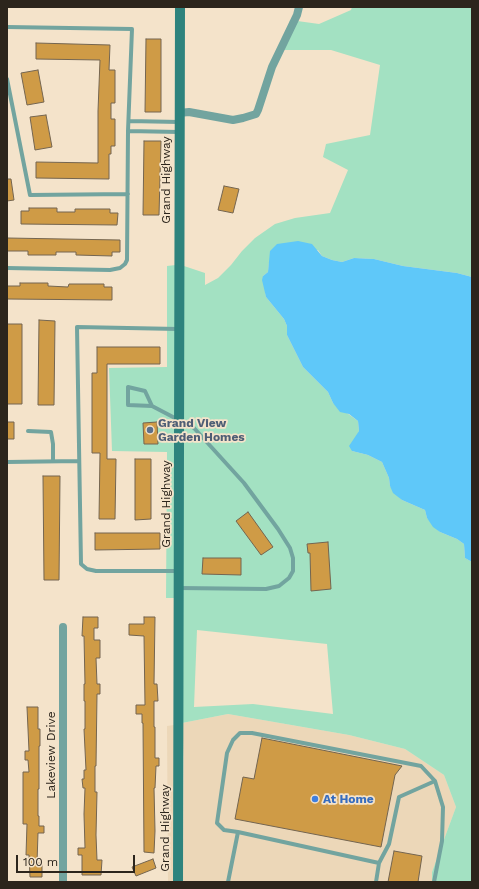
<!DOCTYPE html>
<html>
<head>
<meta charset="utf-8">
<style>
  body { margin:0 }
  #map { position:relative; width:479px; height:889px; overflow:hidden; background:#f4e3ca; font-family:"Work Sans",sans-serif }
  canvas { display:block }
  .frame { position:absolute; inset:0; border:8px solid #2c251c; pointer-events:none }
  .scale { position:absolute; left:16px; top:855px; width:119px; height:18px; box-sizing:border-box; border:2px solid #2c251c; border-top:0; padding-left:5px; font-size:12px; line-height:14px; white-space:nowrap; color:#2c251c; -webkit-text-stroke:3px #f4e3ca; paint-order:stroke }
</style>
</head>
<body>
<div id="map">
<canvas width="479" height="889"></canvas>
<div class="frame"></div>
<div class="scale">100 m</div>
</div>
<script>
const ctx = document.querySelector('canvas').getContext('2d');
ctx.lineJoin = 'round';
function paint(path, color) { ctx.fillStyle = color; ctx.fill(path, 'evenodd'); }
const toPath = rows => new Path2D(rows.map(r => 'M' + r).join(''));
function strokePath(path, color, width, dash) { ctx.strokeStyle = color; ctx.lineWidth = width; ctx.lineCap = dash ? 'butt' : 'round'; ctx.setLineDash(dash || []); ctx.stroke(path); }
function drawText(font, color, halo, rows, align = 'center') {
  ctx.font = font + ' "Work Sans",sans-serif'; ctx.lineWidth = 3.5; ctx.setLineDash([]); ctx.textBaseline = 'middle'; ctx.strokeStyle = halo; ctx.fillStyle = color; for (const [text, x, y, turn = 0] of rows) {
    ctx.save(); ctx.translate(x, y); ctx.rotate((+turn || 0) * Math.PI / 180); ctx.textAlign = isNaN(turn) ? turn : align; if (halo) ctx.strokeText(text, 0, 0); ctx.fillText(text, 0, 0); ctx.restore();
  }
}
paint(toPath([
  [228,714,349,735,405,749,444,775,456,807,432,872,432,882,183,882,184,759,182,723],
  [174,725,175,882,168,882,167,726]
]), '#ecd7b8');
paint(toPath([
  [352,7,472,7,472,277,457,273,403,266,374,259,354,258,342,262,332,260,322,256,318,250,269,263,268,272,263,276,266,297,284,319,287,326,287,335,303,367,328,392,333,403,358,421,359,431,352,451,368,455,382,462,389,478,390,486,402,500,425,510,427,518,440,532,457,539,464,544,465,558,472,562,472,882,432,882,432,872,456,807,444,775,405,749,349,735,228,714,182,723,184,266,205,273,205,285,218,278,231,265,242,251,255,238,275,224,295,218,330,213,348,170,323,157,326,144,370,135,380,65,331,50,284,50,290,20,319,24,351,10],
  [197,630,327,644,333,714,253,704,194,707],
  [176,265,174,598,166,598,167,452,112,451,109,368,167,367,167,266]
]), '#a3e1c2');
paint(toPath([
  [298,241,312,244,322,256,332,260,342,262,354,258,374,259,403,266,457,273,472,277,472,562,465,558,464,544,457,539,440,532,433,527,427,518,425,510,402,500,393,493,390,486,389,478,382,462,368,455,352,451,349,446,359,431,358,421,349,414,340,412,333,403,328,392,303,367,287,335,287,326,284,319,266,297,262,280,263,276,268,272,270,251,277,244]
]), '#5fc8f9');
const building = toPath([
  [146,39,161,39,161,112,145,112,146,39],
  [36,43,110,45,109,70,115,70,115,103,111,103,111,119,115,119,115,146,111,146,111,154,109,154,109,179,36,178,36,162,98,163,98,111,100,60,36,59,36,43],
  [38,70,44,102,27,105,21,73,38,70],
  [46,115,52,147,35,150,30,117,46,115],
  [144,141,161,141,159,215,143,215,144,141],
  [7,179,11,179,14,200,7,201,7,179],
  [224,186,239,189,233,213,218,210,224,186],
  [29,208,57,208,57,212,75,212,75,209,110,209,110,213,118,213,117,225,21,224,21,211,29,211,29,208],
  [7,238,120,240,120,252,112,252,112,256,76,255,76,252,56,252,56,255,28,255,28,251,7,251,7,238],
  [20,283,48,283,48,286,68,287,69,284,104,284,104,287,112,287,112,300,7,299,7,286,20,286,20,283],
  [39,320,55,321,54,405,38,405,39,320],
  [7,324,22,324,22,404,7,404,7,324],
  [97,347,160,347,160,364,107,364,107,459,116,459,115,519,99,519,100,453,92,453,92,373,97,373,97,347],
  [7,422,14,422,14,439,7,439,7,422],
  [157,422,158,444,144,444,143,423,157,422],
  [135,459,151,459,151,519,135,520,135,459],
  [43,476,60,476,59,580,44,580,43,476],
  [248,512,273,547,261,555,236,521,248,512],
  [95,533,160,533,160,549,95,550,95,533],
  [328,542,331,589,311,591,310,553,308,553,307,544,328,542],
  [203,558,241,558,241,575,202,574,203,558],
  [83,617,98,617,98,628,94,628,94,640,100,640,100,658,96,658,97,684,100,684,100,694,97,694,96,766,95,766,95,792,97,792,96,835,97,860,102,860,101,875,82,875,82,855,78,855,78,848,85,848,84,814,85,788,83,788,82,779,84,779,84,770,86,770,84,729,85,729,85,701,84,701,84,684,85,684,84,636,82,636,83,617],
  [144,617,155,617,154,684,157,684,158,701,154,701,154,727,155,727,155,758,159,758,159,766,156,766,155,788,154,788,155,831,154,853,144,852,143,723,142,723,142,714,136,714,136,705,145,705,144,636,129,635,129,624,144,624,144,617],
  [27,707,38,707,38,729,40,729,40,746,39,746,39,789,38,789,38,816,39,816,39,826,44,826,44,833,38,833,37,863,42,863,42,877,30,877,29,855,26,855,27,824,23,824,23,772,29,772,28,760,25,760,25,751,29,751,27,707],
  [262,738,402,766,395,775,381,847,235,819,243,777,254,779,262,738],
  [394,851,422,856,418,882,388,882,394,851],
  [153,859,156,868,136,876,132,867,153,859]
]);
paint(building, '#cf9b46');
strokePath(building, '#746550', 1);
strokePath(toPath([
  [7,27,132,29,128,131,127,260,125,264,120,268,110,270,7,268],
  [7,79,30,195,128,194],
  [129,121,179,122],
  [128,131,179,132],
  [152,406,145,391,128,387,128,405,152,406,194,428,244,483,278,529,290,548,293,558,293,571,289,578,279,586,266,589,179,588],
  [28,431,51,432,53,444,53,461],
  [7,462,79,461],
  [177,571,96,571,87,569,81,564,77,327,178,329],
  [238,832,224,830,217,823,227,753,233,740,240,733,252,733,421,766,435,781,443,807,442,841,434,882],
  [379,863,389,844,399,797,435,781],
  [228,882,238,832,379,863,376,882]
]), '#72a49f', 4);
strokePath(toPath([
  [179,113,189,112,233,120,243,118,256,114,258,110,272,67,297,15,299,7],
  [63,627,63,882]
]), '#72a49f', 8);
strokePath(toPath([
  [178,882,180,7]
]), '#2e837d', 10);
for (const [x, y, r, color] of [
  [150,430,4,"#5c6f8a"],
  [315,799,4,"#3f7fe0"]
]) { const dot = new Path2D(); dot.arc(x, y, r, 0, 2 * Math.PI); ctx.fillStyle = color; ctx.fill(dot); strokePath(dot, '#f4e3ca', 1.5); }
drawText('12px', '#2c251c', '#f4e3ca', [
  ["Grand Highway",166,180,-90],
  ["Grand Highway",166,504,-90],
  ["Lakeview Drive",51,755,-90],
  ["Grand Highway",165,828,-90]
]);
drawText('bold 12px', '#4e5e75', '#f4e3ca', [
  ["Grand View",158,423],
  ["Garden Homes",158,437]
], 'left');
drawText('bold 12px', '#366cbe', '#f4e3ca', [
  ["At Home",323,799]
], 'left');
</script>
</body>
</html>
